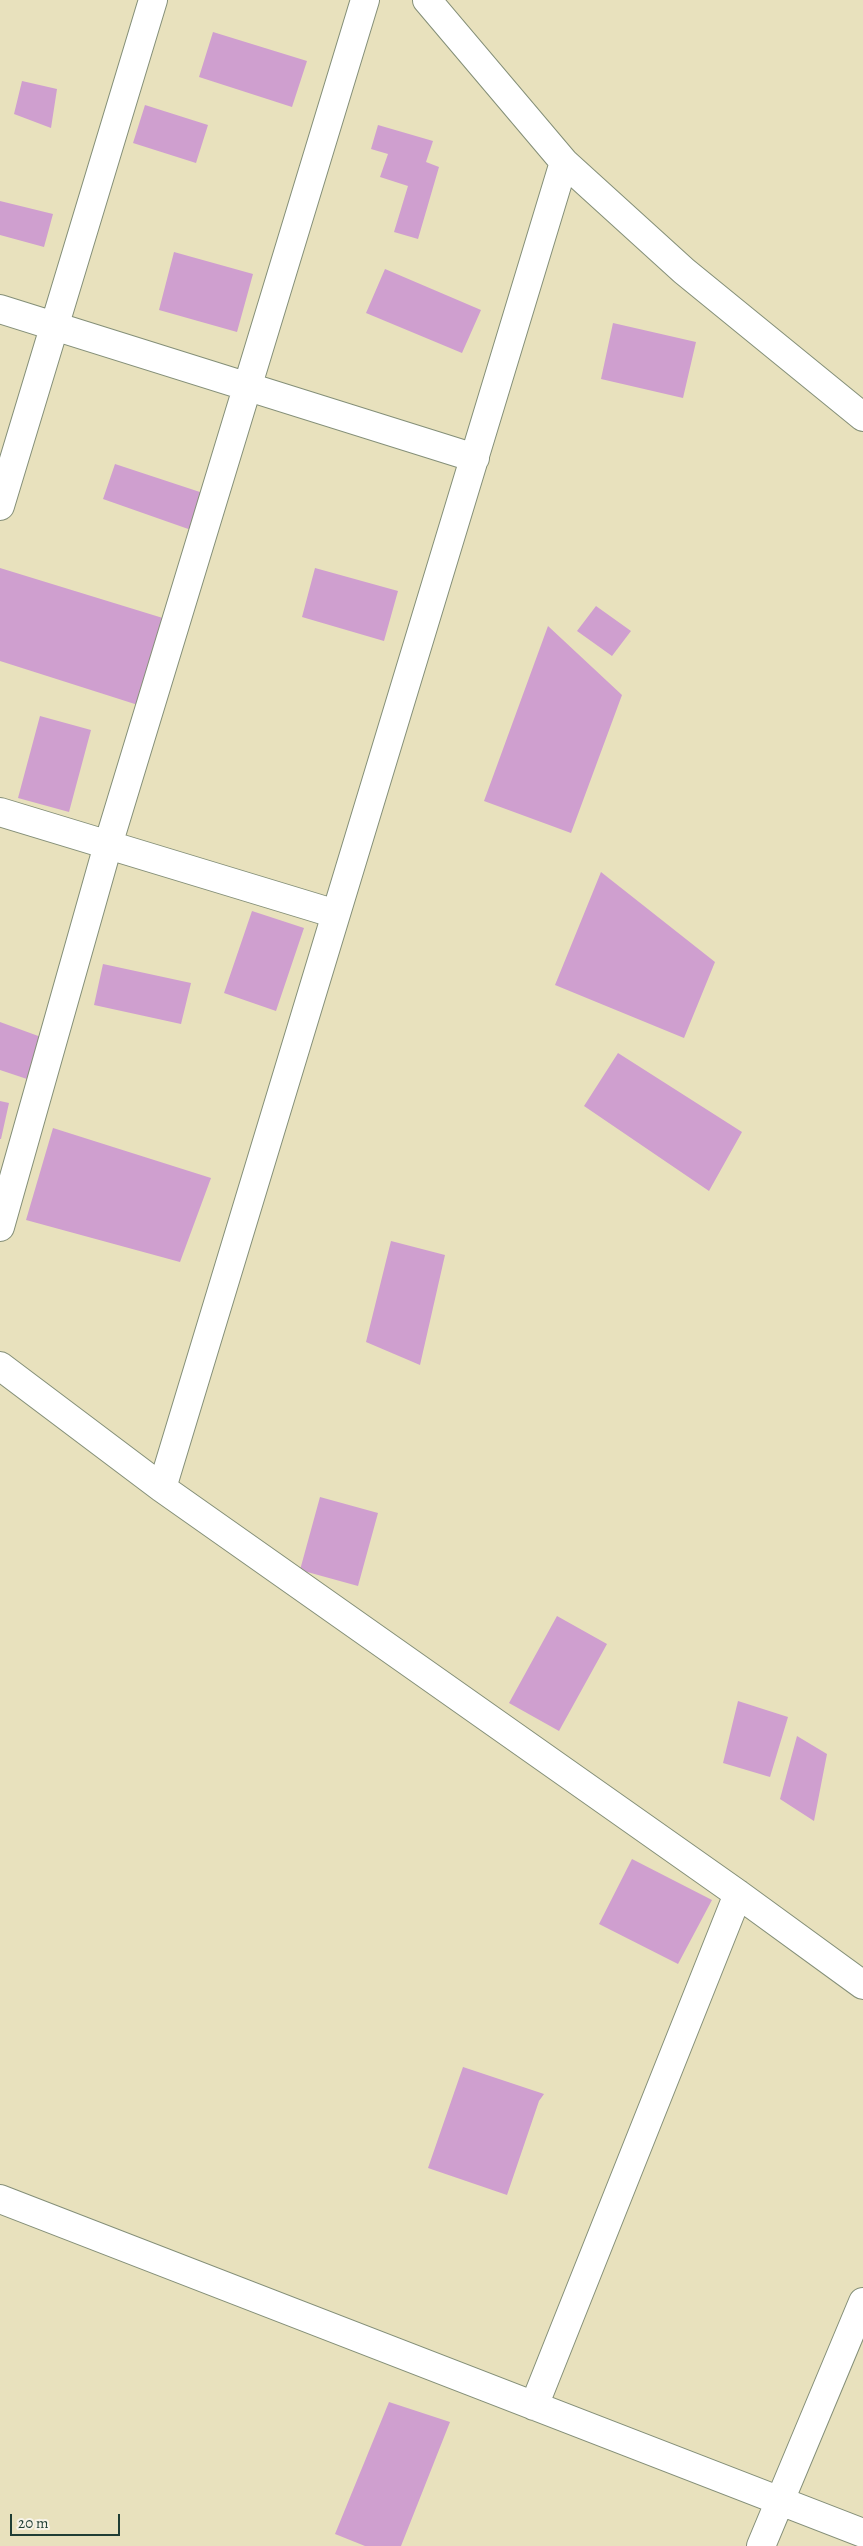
<!DOCTYPE html>
<html>
<head>
<meta charset="utf-8">
<style>
  body { margin:0 }
  #map { position:relative; width:863px; height:2546px; overflow:hidden; background:#e8e1bd; font-family:Alegreya,serif }
  canvas { display:block }
  .scale { position:absolute; left:10px; top:2514px; width:110px; height:22px; box-sizing:border-box; border:2px solid #1f3d34; border-top:0; padding-left:6px; font-size:15px; line-height:18px; white-space:nowrap; color:#1f3d34; -webkit-text-stroke:4px #f7f3e8; paint-order:stroke }
</style>
</head>
<body>
<div id="map">
<canvas width="863" height="2546"></canvas>
<div class="scale">20 m</div>
</div>
<script>
const ctx = document.querySelector('canvas').getContext('2d');
ctx.lineJoin = 'round';
function paint(path, color) { ctx.fillStyle = color; ctx.fill(path, 'evenodd'); }
const toPath = rows => new Path2D(rows.map(r => 'M' + r).join(''));
function strokePath(path, color, width, dash) { ctx.strokeStyle = color; ctx.lineWidth = width; ctx.lineCap = dash ? 'butt' : 'round'; ctx.setLineDash(dash || []); ctx.stroke(path); }
paint(toPath([
  [213,32,307,61,292,107,199,77],
  [22,81,57,89,51,128,14,114],
  [145,105,208,125,196,163,133,143],
  [378,125,433,141,426,162,439,167,418,239,394,232,408,186,380,177,388,154,371,149],
  [0,201,53,214,44,247,0,235],
  [174,252,253,274,237,332,159,310],
  [385,269,481,310,462,353,366,313],
  [613,323,696,342,683,398,601,379],
  [115,464,206,494,194,531,103,499],
  [0,568,166,619,138,705,0,661],
  [315,568,398,591,384,641,302,617],
  [596,606,631,631,612,656,577,631],
  [548,626,622,695,571,833,484,801],
  [40,716,91,730,69,812,18,798],
  [601,872,715,962,684,1038,555,985],
  [252,911,304,928,276,1011,224,993],
  [103,964,191,983,181,1024,94,1005],
  [0,1022,41,1037,27,1079,0,1070],
  [618,1053,742,1132,709,1191,584,1106],
  [0,1101,9,1103,1,1139,0,1139],
  [53,1128,211,1178,180,1262,26,1220],
  [391,1241,445,1255,420,1365,366,1342],
  [320,1497,378,1513,358,1586,300,1570],
  [557,1616,607,1644,559,1731,509,1703],
  [738,1701,788,1717,770,1777,723,1763],
  [797,1736,827,1754,814,1821,780,1799],
  [632,1859,712,1900,678,1964,599,1924],
  [463,2067,544,2094,539,2101,507,2195,428,2168],
  [389,2402,450,2422,401,2546,365,2546,335,2534]
]), '#cf9fcf');
const minor = toPath([
  [427,0,564,162,684,271,863,417],
  [0,309,475,458],
  [0,506,153,0],
  [0,812,336,914],
  [0,1227,108,845,365,0],
  [0,1366,162,1488,738,1894,863,1985],
  [162,1488,564,162],
  [0,2199,863,2533],
  [534,2406,738,1894],
  [761,2546,863,2302]
]);
strokePath(minor, '#848f78', 30);
strokePath(minor, '#fff', 28);
</script>
</body>
</html>
